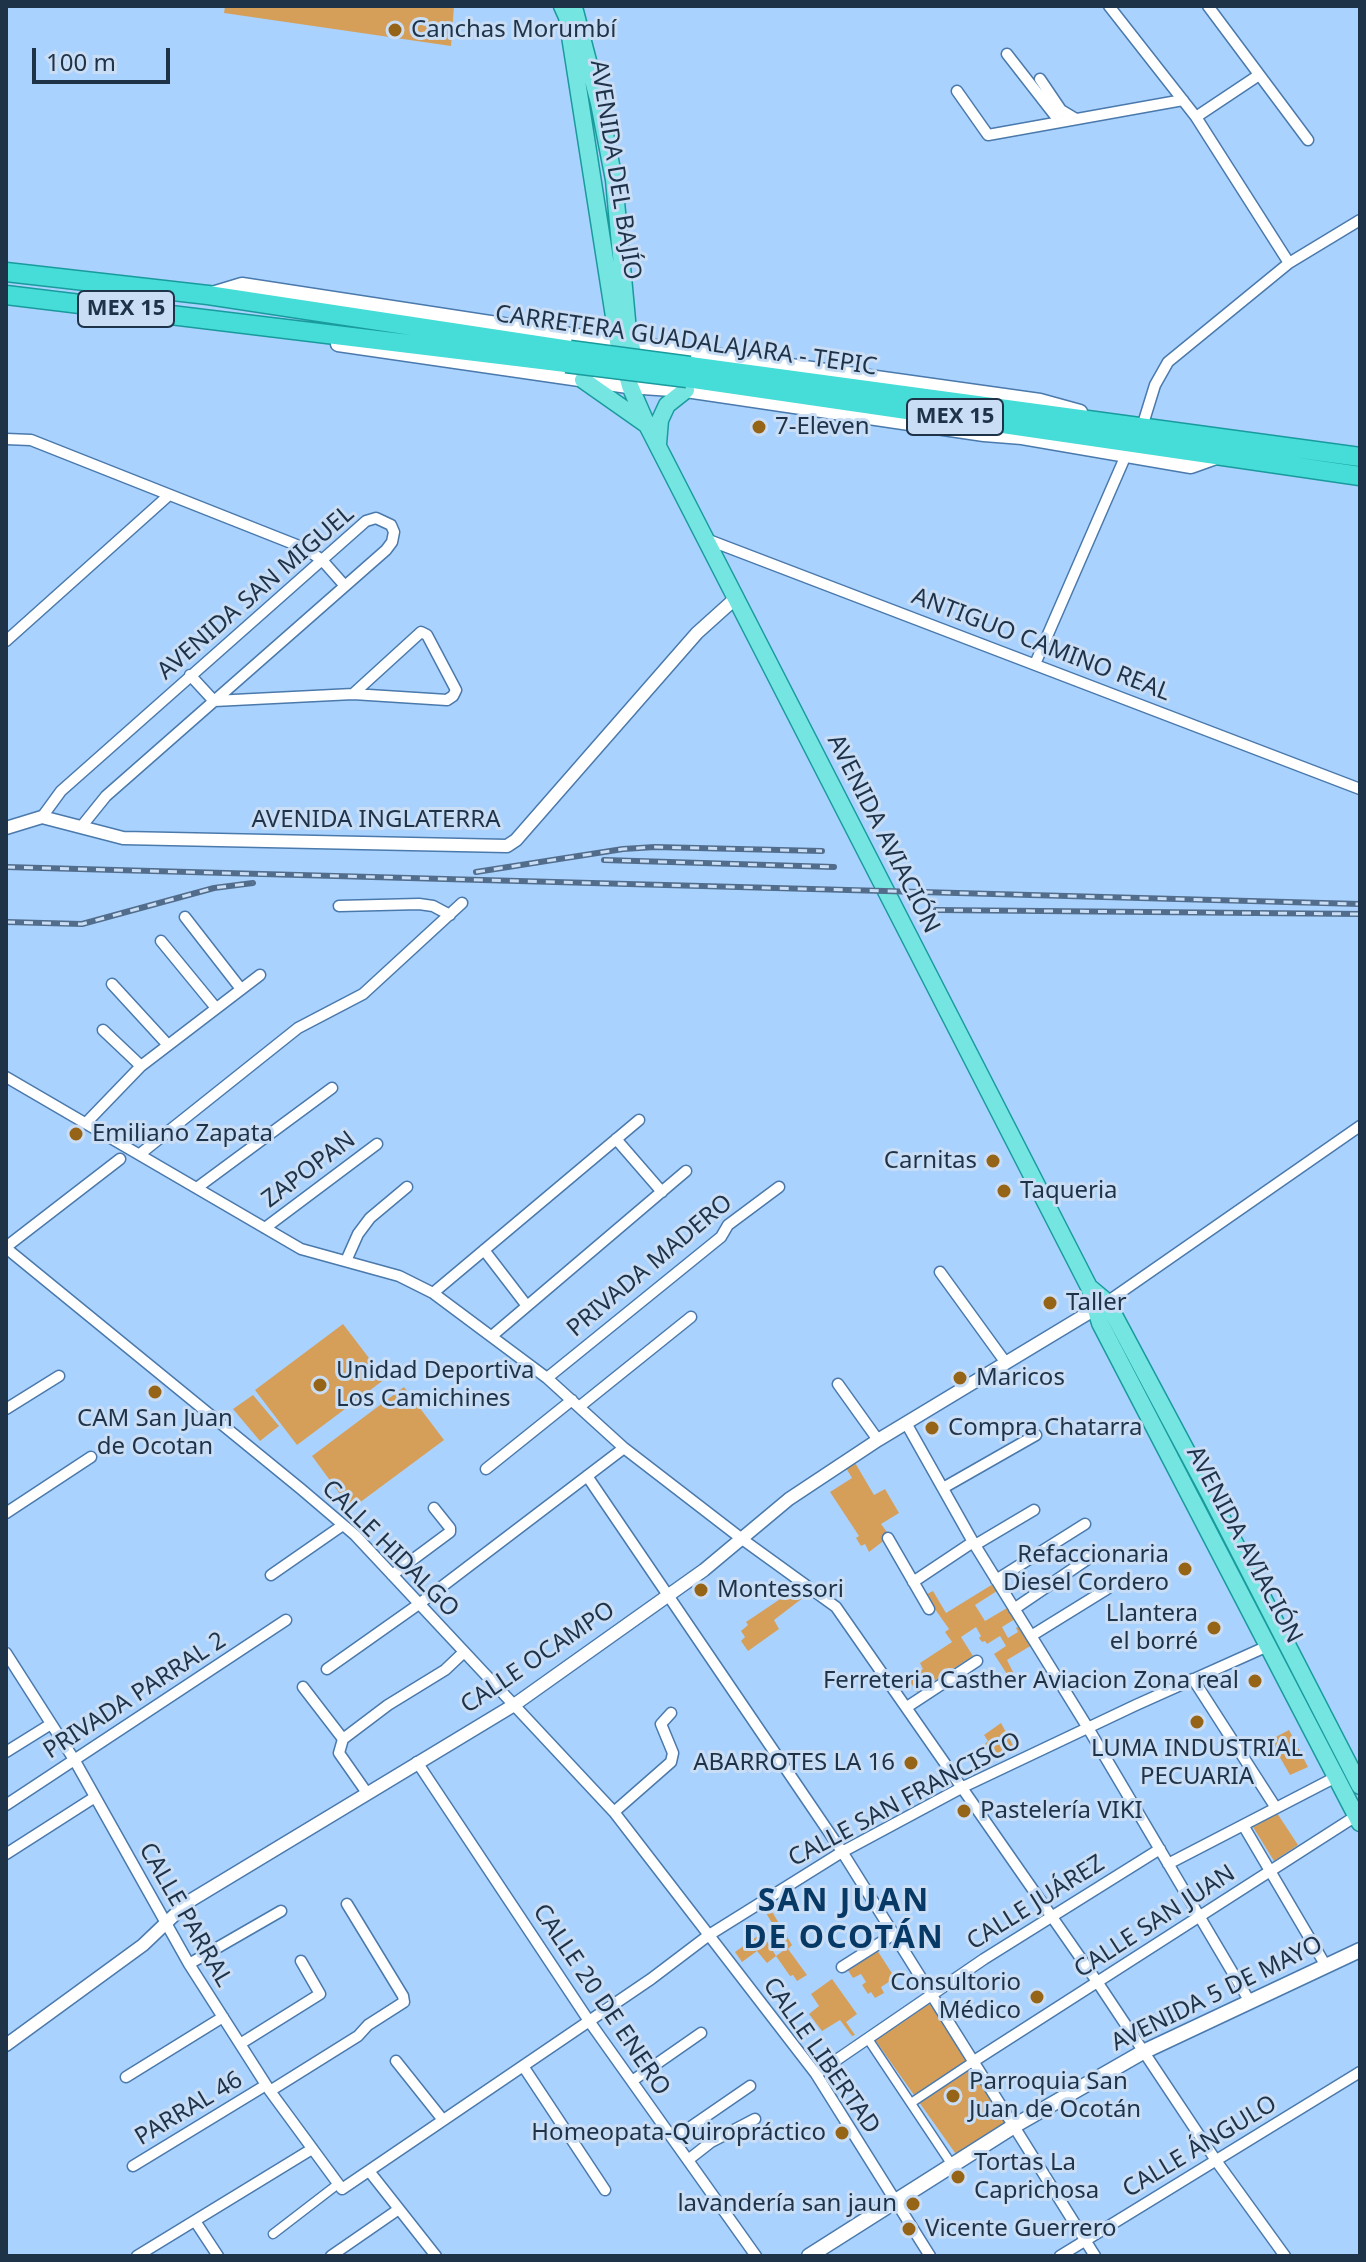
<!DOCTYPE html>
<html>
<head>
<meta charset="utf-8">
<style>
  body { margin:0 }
  #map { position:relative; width:1366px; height:2262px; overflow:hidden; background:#aad2fe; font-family:"Noto Sans",sans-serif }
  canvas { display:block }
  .frame { position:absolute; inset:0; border:8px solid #1e3248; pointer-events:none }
  .scale { position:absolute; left:32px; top:48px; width:138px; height:36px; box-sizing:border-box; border:4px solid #1e3248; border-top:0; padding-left:10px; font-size:24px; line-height:28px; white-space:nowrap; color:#1e3248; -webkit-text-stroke:6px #c9ddf4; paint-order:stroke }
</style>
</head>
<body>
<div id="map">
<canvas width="1366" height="2262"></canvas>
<div class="frame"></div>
<div class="scale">100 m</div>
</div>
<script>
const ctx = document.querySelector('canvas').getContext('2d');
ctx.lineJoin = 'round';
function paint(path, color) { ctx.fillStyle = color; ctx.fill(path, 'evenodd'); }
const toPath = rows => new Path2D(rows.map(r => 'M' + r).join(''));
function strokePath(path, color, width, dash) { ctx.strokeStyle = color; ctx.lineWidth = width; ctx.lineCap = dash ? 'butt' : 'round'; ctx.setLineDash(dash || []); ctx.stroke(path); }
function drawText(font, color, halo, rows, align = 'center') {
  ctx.font = font + ' "Noto Sans",sans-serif'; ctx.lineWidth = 6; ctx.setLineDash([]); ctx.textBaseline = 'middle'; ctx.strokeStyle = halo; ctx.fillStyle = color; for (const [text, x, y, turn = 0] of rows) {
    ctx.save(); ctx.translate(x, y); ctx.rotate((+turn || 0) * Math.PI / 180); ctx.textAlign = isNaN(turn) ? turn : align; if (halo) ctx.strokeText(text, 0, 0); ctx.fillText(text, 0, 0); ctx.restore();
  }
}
paint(toPath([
  [225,6,454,6,451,46,224,13],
  [343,1324,385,1379,297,1445,255,1390],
  [404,1387,444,1440,351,1509,312,1456],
  [253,1395,279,1426,260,1441,233,1409],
  [854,1461,874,1495,885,1489,899,1513,881,1524,890,1536,869,1552,865,1544,861,1546,856,1538,859,1536,830,1492,852,1478,846,1468],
  [993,1584,997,1591,975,1605,985,1621,1007,1608,1015,1619,1002,1627,1008,1638,1018,1632,1016,1628,1019,1626,1025,1634,1032,1645,1007,1660,1015,1676,1020,1674,1023,1679,1014,1685,994,1654,1006,1646,1000,1636,987,1644,985,1641,982,1642,979,1638,981,1636,976,1627,961,1637,973,1656,917,1692,908,1679,923,1669,920,1663,952,1642,945,1632,949,1629,925,1595,933,1591,946,1613],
  [798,1587,808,1594,774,1620,779,1629,748,1651,741,1641,745,1637,741,1631,748,1625,746,1622],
  [1001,1723,1015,1749,994,1758,984,1745,988,1741,984,1735],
  [1289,1730,1308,1767,1290,1775,1270,1740],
  [1277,1813,1298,1845,1274,1861,1253,1827],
  [771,1910,792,1945,788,1949,807,1975,797,1981,793,1975,790,1976,776,1956,767,1963,757,1951,742,1962,735,1952,762,1933,776,1956,787,1948,766,1913],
  [877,1950,895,1978,881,1987,884,1993,875,1998,871,1992,868,1994,862,1985,866,1982,861,1974,853,1978,847,1969],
  [832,1979,857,2014,846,2022,855,2035,852,2036,840,2020,822,2031,809,2014,819,2006,811,1994],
  [932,2000,1009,2125,958,2157,875,2040]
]), '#d69f59');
const pedestrian = toPath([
  [868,2039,952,2165],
  [911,2103,974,2061],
  [273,2234,338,2184]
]);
const minor = toPath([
  [1109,6,1196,117,1289,263],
  [1208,6,1308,140],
  [1007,54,1060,122],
  [1040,79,1061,110,1076,119],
  [957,91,988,135,1183,100],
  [1196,117,1259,75],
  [1142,427,1155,385,1168,362,1289,263,1360,220],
  [6,439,31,440,304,548,322,560,345,586],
  [706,539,1360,789],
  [6,641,168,496],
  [1035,664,1126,455],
  [190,675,214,701,353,694,447,700,453,696,456,690,427,635,421,632,353,694],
  [42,817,61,791,366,521,376,518,391,525,394,532,392,542,386,550,106,796,81,827],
  [339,906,419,904,433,906,450,915],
  [185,917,241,989],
  [161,941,216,1008],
  [112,984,168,1045],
  [103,1030,141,1066],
  [6,1077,301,1249,399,1276,433,1293,547,1378,624,1448,742,1539,836,1607,1098,1983,1217,2162,1285,2256],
  [86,1123,141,1066,260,975],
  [616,1139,662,1192],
  [140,1154,298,1028,363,994,462,903],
  [198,1187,332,1088],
  [265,1228,377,1144],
  [6,1247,120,1159],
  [6,1248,301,1489,355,1535,614,1812,816,2074,930,2256],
  [484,1250,527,1306],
  [346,1261,358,1234,370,1218,407,1187],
  [940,1272,1006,1363],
  [433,1293,639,1120],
  [1104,1304,1360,1126],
  [493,1335,686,1171],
  [547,1378,721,1237,728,1225,779,1187],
  [838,1384,878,1440],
  [579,1407,691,1317],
  [6,1409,59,1376],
  [906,1423,973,1542,1088,1728,1250,2002],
  [486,1469,572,1400],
  [587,1476,841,1850,1095,2256],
  [943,1488,1036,1435],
  [6,1513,91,1457],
  [888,1538,929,1609],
  [975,1545,1034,1510],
  [271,1575,343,1525],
  [392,1575,450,1532,450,1528,434,1508],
  [996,1580,1085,1524],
  [913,1582,973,1542],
  [1014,1609,1095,1554],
  [1031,1636,1107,1589],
  [6,1653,75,1761,189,1964,270,2091,342,2189,651,1979,709,1935,842,1852,963,1787,1136,1705,1270,1645],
  [327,1669,419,1604,624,1448],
  [1193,1679,1276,1808],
  [303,1687,343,1739,339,1753,367,1793],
  [907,1707,977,1661],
  [343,1739,388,1705,445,1670,464,1652],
  [6,1752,51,1724],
  [417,1762,589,2021,756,2256],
  [6,1805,286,1620],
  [614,1812,671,1762,673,1753,661,1724,671,1713],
  [1243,1825,1326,1966],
  [6,1854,95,1797],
  [1168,1864,1336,1777],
  [189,1964,281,1911],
  [842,1967,894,1934],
  [240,2044,320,1994,301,1961],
  [396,2061,443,2120],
  [974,2061,1356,1816],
  [523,2066,605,2190],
  [816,2074,984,1959,1160,1849],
  [126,2077,223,2017],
  [632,2081,701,2033],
  [270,2091,358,2036,368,2025,404,2002,403,1996,347,1904],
  [673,2139,750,2086],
  [688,2160,711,2142,755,2119],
  [133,2166,266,2085],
  [369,2171,436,2256],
  [195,2221,218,2256],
  [137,2256,312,2149],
  [331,2256,399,2209],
  [1060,2256,1360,2072]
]);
const tertiary = toPath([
  [6,828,42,817,123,838,507,846,516,840,697,633,737,597],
  [6,2045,143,1945,188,1902,514,1705,704,1570,789,1499,878,1440,1095,1309]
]);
const secondary = toPath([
  [209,295,242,285,562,334,990,394,1040,401,1080,412],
  [338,344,628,386,686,390,984,434,1022,437,1191,466,1219,456],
  [809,2256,1014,2126,1143,2052,1360,1950]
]);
const primary = toPath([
  [562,6,567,17,618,342,630,386,647,425,1089,1287,1100,1323,1360,1823],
  [575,11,599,103,614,180,628,331,635,362],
  [583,380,647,425],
  [658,444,660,420,667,405,686,390],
  [1089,1287,1107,1302,1210,1495,1360,1786]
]);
const trunk = toPath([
  [6,272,208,295,570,350],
  [6,295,566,363],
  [690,366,1360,457],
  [687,378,1360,476]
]);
strokePath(pedestrian, '#4a79ac', 11);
strokePath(minor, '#4a79ac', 13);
strokePath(tertiary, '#4a79ac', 15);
strokePath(secondary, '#4a79ac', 17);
strokePath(primary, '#199b9e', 19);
strokePath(trunk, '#199b9e', 21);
strokePath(pedestrian, '#fff', 8);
strokePath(minor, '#fff', 10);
strokePath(tertiary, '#fff', 12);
strokePath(secondary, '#fff', 14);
strokePath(primary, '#74e5e1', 16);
strokePath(trunk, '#46dcd7', 18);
const rail = toPath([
  [604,860,834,867],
  [6,867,1360,904],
  [476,872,623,849,655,847,822,851],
  [936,910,1360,914],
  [6,922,82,924,214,888,253,883]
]);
strokePath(rail, '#526d8b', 6);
strokePath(rail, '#c9ddf4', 3, [9]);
const trunkBridge = toPath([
  [570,350,690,366],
  [566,363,687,378]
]);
strokePath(trunkBridge, '#199b9e', 21, []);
strokePath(trunkBridge, '#46dcd7', 18);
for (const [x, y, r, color] of [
  [395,30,8,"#966417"],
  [759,427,8,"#966417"],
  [76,1134,8,"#966417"],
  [993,1161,8,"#966417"],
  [1004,1191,8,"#966417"],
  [1050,1303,8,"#966417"],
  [960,1378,8,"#966417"],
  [320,1385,8,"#966417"],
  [155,1392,8,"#966417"],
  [932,1428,8,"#966417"],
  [1185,1569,8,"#966417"],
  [701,1590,8,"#966417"],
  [1214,1628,8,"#966417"],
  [1255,1681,8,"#966417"],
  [1197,1722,8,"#966417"],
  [911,1763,8,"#966417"],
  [964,1811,8,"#966417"],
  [1037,1997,8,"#966417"],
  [953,2096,8,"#966417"],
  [842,2133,8,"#966417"],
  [958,2177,8,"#966417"],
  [913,2204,8,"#966417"],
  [909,2229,8,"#966417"]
]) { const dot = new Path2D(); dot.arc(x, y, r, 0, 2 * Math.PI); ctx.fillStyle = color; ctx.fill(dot); strokePath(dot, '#c9ddf4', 3); }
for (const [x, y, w] of [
  [126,309,96],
  [955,417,96]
]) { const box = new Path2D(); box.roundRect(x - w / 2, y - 18, w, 36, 6); ctx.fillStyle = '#c9ddf4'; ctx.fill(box); strokePath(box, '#1e3248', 2); }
drawText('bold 22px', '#1e3248', null, [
  ["MEX 15",126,309],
  ["MEX 15",955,417]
]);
drawText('24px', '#1e3248', '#c9ddf4', [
  ["Canchas Morumbí",411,30],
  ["7-Eleven",775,427],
  ["Emiliano Zapata",92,1134],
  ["Carnitas",977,1161,"right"],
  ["Taqueria",1020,1191],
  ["Taller",1066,1303],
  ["Unidad Deportiva",336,1371],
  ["Los Camichines",336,1399],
  ["Maricos",976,1378],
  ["CAM San Juan",155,1419,"center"],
  ["de Ocotan",155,1447,"center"],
  ["Compra Chatarra",948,1428],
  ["Refaccionaria",1169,1555,"right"],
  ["Diesel Cordero",1169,1583,"right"],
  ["Montessori",717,1590],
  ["Llantera",1198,1614,"right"],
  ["el borré",1198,1642,"right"],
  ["Ferreteria Casther Aviacion Zona real",1239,1681,"right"],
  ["LUMA INDUSTRIAL",1197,1749,"center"],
  ["PECUARIA",1197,1777,"center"],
  ["ABARROTES LA 16",895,1763,"right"],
  ["Pastelería VIKI",980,1811],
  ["Consultorio",1021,1983,"right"],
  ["Médico",1021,2011,"right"],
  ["Parroquia San",969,2082],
  ["Juan de Ocotán",969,2110],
  ["Homeopata-Quiropráctico",826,2133,"right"],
  ["Tortas La",974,2163],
  ["Caprichosa",974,2191],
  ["lavandería san jaun",897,2204,"right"],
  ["Vicente Guerrero",925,2229]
], 'left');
drawText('24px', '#1e3248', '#c9ddf4', [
  ["AVENIDA DEL BAJÍO",615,170,81],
  ["CARRETERA GUADALAJARA - TEPIC",686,341,8],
  ["AVENIDA SAN MIGUEL",256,593,-41],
  ["ANTIGUO CAMINO REAL",1041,645,21],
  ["AVENIDA INGLATERRA",376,820],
  ["AVENIDA AVIACIÓN",883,834,63],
  ["ZAPOPAN",309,1170,-37],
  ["PRIVADA MADERO",650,1266,-40],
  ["AVENIDA AVIACIÓN",1244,1545,62],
  ["CALLE HIDALGO",390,1549,45],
  ["CALLE OCAMPO",538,1658,-34],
  ["PRIVADA PARRAL 2",135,1696,-33],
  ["CALLE SAN FRANCISCO",905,1800,-28],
  ["CALLE JUÁREZ",1036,1903,-32],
  ["CALLE PARRAL",185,1915,60],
  ["CALLE SAN JUAN",1155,1922,-33],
  ["AVENIDA 5 DE MAYO",1217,1994,-26],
  ["CALLE 20 DE ENERO",601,2000,56],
  ["CALLE LIBERTAD",821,2056,55],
  ["PARRAL 46",189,2109,-31],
  ["CALLE ÁNGULO",1200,2147,-31]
]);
ctx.letterSpacing = '2px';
drawText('bold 32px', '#073967', '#c9ddf4', [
  ["SAN JUAN",844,1902],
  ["DE OCOTÁN",844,1939]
]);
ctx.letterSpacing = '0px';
</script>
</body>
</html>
